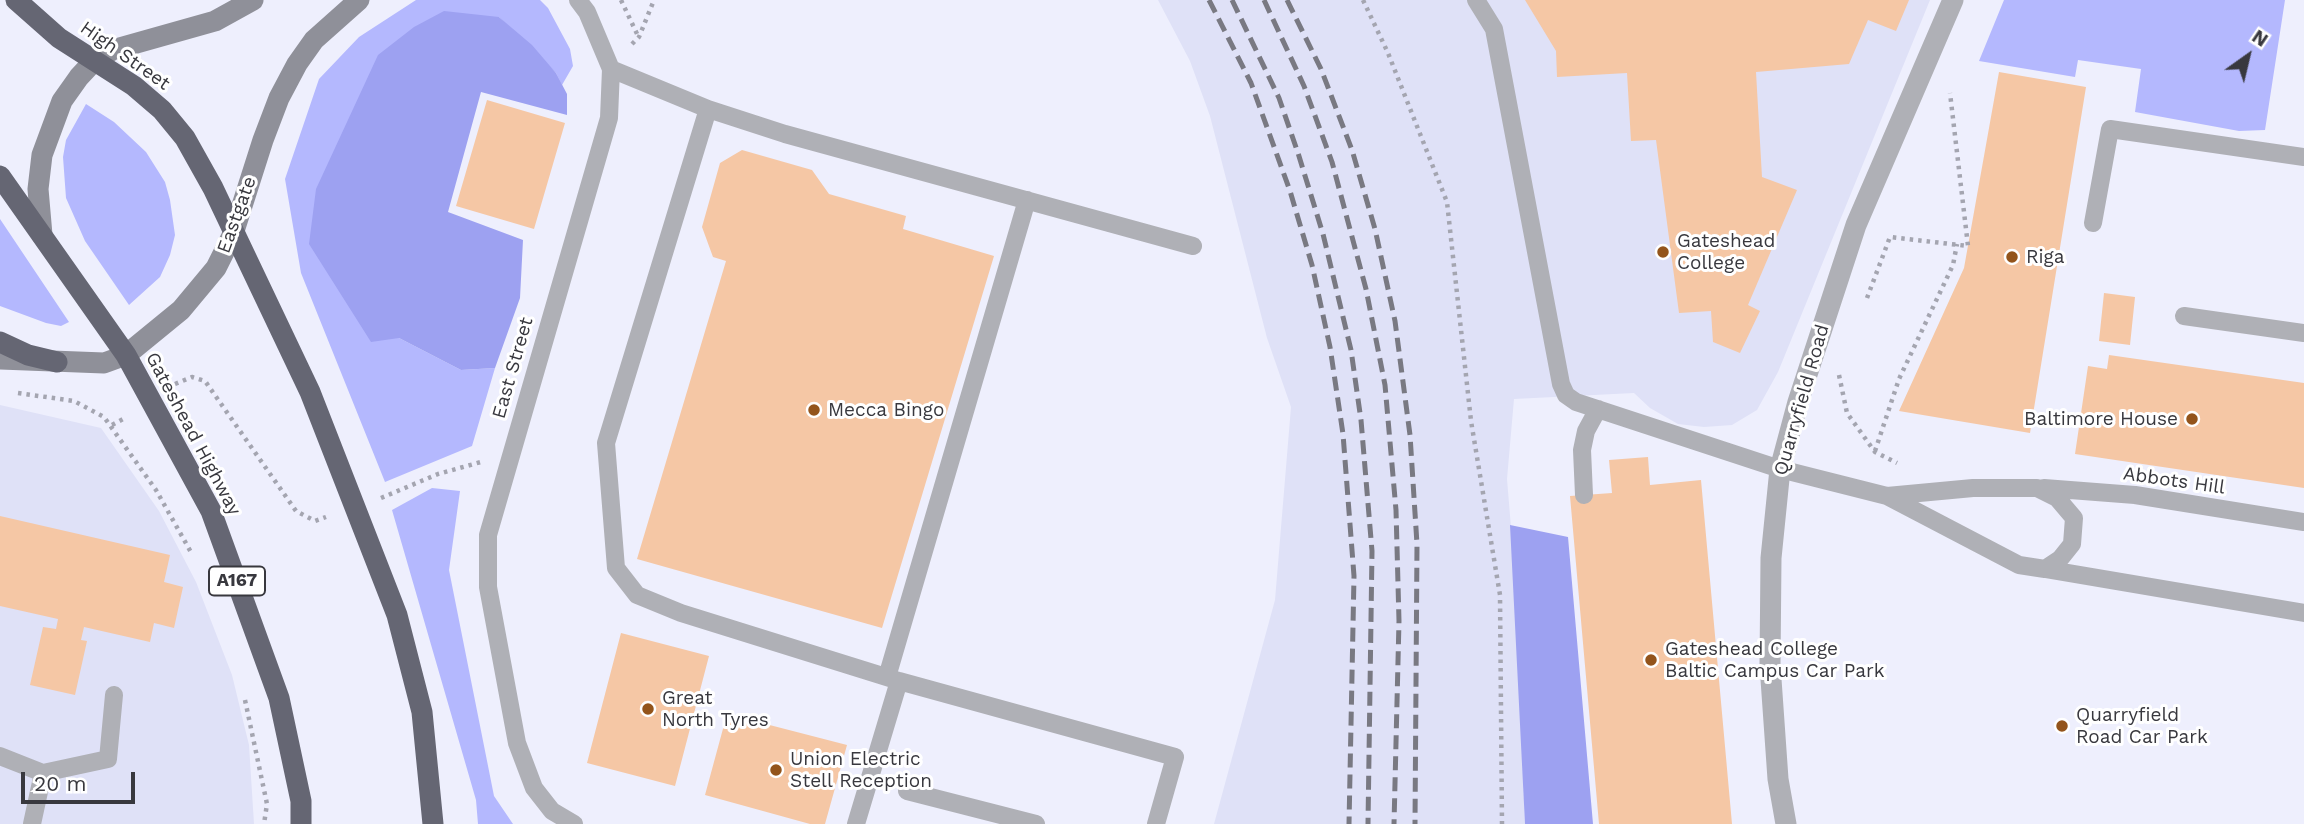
<!DOCTYPE html>
<html>
<head>
<meta charset="utf-8">
<style>
  body { margin:0 }
  #map { position:relative; width:2304px; height:824px; overflow:hidden; background:#eeeffd; font-family:"Work Sans",sans-serif }
  canvas { display:block }
  .north { position:absolute; left:2213px; top:21px; width:70px; height:70px; -webkit-text-stroke:5px #fff; paint-order:stroke; rotate:34deg; font-size:19px; font-weight:700; line-height:28px; text-align:center; color:#38383e }
  .north::after { content:''; display:block; margin:auto; width:24px; height:32px; background:#38383e; clip-path:polygon(50% 0,100% 100%,50% 72%,0 100%) }
  .scale { position:absolute; left:21px; top:772px; width:114px; height:32px; box-sizing:border-box; border:4px solid #38383e; border-top:0; padding-left:9px; font-size:21px; line-height:24px; white-space:nowrap; color:#38383e; -webkit-text-stroke:5px #fff; paint-order:stroke }
</style>
</head>
<body>
<div id="map">
<canvas width="2304" height="824"></canvas>
<div class="north">N</div>
<div class="scale">20 m</div>
</div>
<script>
const ctx = document.querySelector('canvas').getContext('2d');
ctx.lineJoin = 'round';
function paint(path, color) { ctx.fillStyle = color; ctx.fill(path, 'evenodd'); }
const toPath = rows => new Path2D(rows.map(r => 'M' + r).join(''));
function strokePath(path, color, width, dash) { ctx.strokeStyle = color; ctx.lineWidth = width; ctx.lineCap = dash ? 'butt' : 'round'; ctx.setLineDash(dash || []); ctx.stroke(path); }
function drawText(font, color, halo, rows, align = 'center') {
  ctx.font = font + ' "Work Sans",sans-serif'; ctx.lineWidth = 6; ctx.setLineDash([]); ctx.textBaseline = 'middle'; ctx.strokeStyle = halo; ctx.fillStyle = color; for (const [text, x, y, turn = 0] of rows) {
    ctx.save(); ctx.translate(x, y); ctx.rotate((+turn || 0) * Math.PI / 180); ctx.textAlign = isNaN(turn) ? turn : align; if (halo) ctx.strokeText(text, 0, 0); ctx.fillText(text, 0, 0); ctx.restore();
  }
}
paint(toPath([
  [1158,0,1930,0,1778,372,1757,410,1732,425,1704,427,1678,424,1650,408,1634,393,1514,399,1507,479,1515,576,1525,824,1214,824,1275,600,1291,407,1267,338,1210,116,1190,61],
  [0,405,101,428,159,511,196,582,232,675,249,745,254,824,0,824]
]), '#dfe1f7');
paint(toPath([
  [416,0,540,0,548,8,570,49,573,66,562,85,556,73,499,17,399,338,461,370,495,368,472,446,385,482,301,273,285,179,319,79,359,37],
  [2004,0,2285,0,2265,130,2239,131,2135,112,2141,69,2078,60,2075,77,1979,61],
  [86,104,114,122,146,152,165,182,170,200,175,235,170,255,160,277,129,305,85,241,66,198,63,157,66,140],
  [0,219,69,322,61,326,46,323,0,306],
  [432,488,460,491,449,570,494,796,513,824,478,824,476,800,392,510]
]), '#b4b8fe');
paint(toPath([
  [444,11,499,17,532,45,556,73,567,94,567,115,481,92,448,212,523,240,520,298,495,368,461,370,399,338,371,342,309,244,316,189,378,55,414,27],
  [1510,525,1568,537,1593,824,1525,824]
]), '#9da1f1');
paint(toPath([
  [1525,0,1909,0,1896,31,1868,20,1849,64,1756,72,1762,177,1797,190,1748,305,1760,311,1740,353,1713,342,1711,311,1679,313,1656,140,1631,141,1627,73,1557,77,1556,51],
  [1999,72,2086,87,2030,433,1899,411,1964,268],
  [487,100,565,123,534,229,456,206],
  [742,150,812,170,829,194,906,216,903,229,994,256,882,628,637,559,726,261,713,257,702,227,720,163],
  [2104,293,2135,297,2130,345,2099,341],
  [2109,355,2304,383,2304,488,2075,454,2088,366,2107,369],
  [1648,457,1650,485,1701,480,1732,824,1599,824,1570,496,1612,493,1609,460],
  [0,516,170,555,164,582,183,587,174,628,154,623,150,642,84,627,81,640,87,641,75,695,30,685,43,627,56,629,58,619,0,606],
  [621,633,709,656,675,786,587,763],
  [727,714,847,745,825,824,810,824,705,795]
]), '#f5c7a5');
strokePath(toPath([
  [621,0,638,36],
  [1363,0,1388,53,1447,202,1471,421,1500,595,1502,824],
  [632,44,639,37,654,0],
  [1867,298,1890,237,1968,246,1950,93],
  [1839,375,1847,413,1875,452,1897,463],
  [175,384,192,377,205,381,296,511,315,521,326,517],
  [18,393,74,401,104,417,156,490,192,554],
  [112,425,127,417],
  [1875,451,1899,379,1953,265,1957,244],
  [381,498,438,474,481,462],
  [245,700,267,804,264,824]
]), '#a4a5b0', 4.5, [3.5, 5]);
strokePath(toPath([
  [1476,0,1494,29,1561,384,1566,395,1576,402,1780,469,1887,496,2019,565,2045,569,2060,559,2072,544,2074,518,2057,498,2037,488,1973,488,1887,496],
  [611,69,708,109,785,134,1193,246],
  [708,109,606,443,616,568,637,595,681,613,899,681,1175,757,1156,824],
  [2093,223,2110,129,2304,157],
  [2184,316,2304,333],
  [2044,488,2135,495,2304,522],
  [1584,495,1582,450,1586,431,1598,409],
  [2045,569,2304,613],
  [887,677,1027,200],
  [0,756,43,773],
  [907,791,1036,824],
  [32,824,43,773,108,759,114,695],
  [574,824,552,811,534,788,517,743,488,587,488,535,609,118,611,69,587,12,578,0],
  [856,824,899,681]
]), '#afb0b6', 18);
strokePath(toPath([
  [1786,824,1778,779,1770,665,1771,558,1780,469,1798,402,1856,225,1953,0]
]), '#afb0b6', 21);
strokePath(toPath([
  [42,235,38,189,42,155,62,101,79,77,93,62,112,50,215,21,253,0],
  [0,359,104,363,126,355,181,310,216,268,233,234,263,140,279,98,297,64,314,40,359,0]
]), '#8f9099', 21);
strokePath(toPath([
  [16,0,59,38,134,86,162,110,185,138,213,188,310,392,397,615,422,712,433,824],
  [0,176,126,355,211,511,279,698,301,801,301,824],
  [0,342,28,355,57,362]
]), '#656673', 21);
strokePath(toPath([
  [1209,0,1251,83,1290,191,1312,265,1330,347,1343,434,1354,576,1349,824],
  [1232,0,1279,98,1298,153,1323,234,1351,350,1361,420,1372,551,1368,824],
  [1264,0,1304,86,1332,162,1366,289,1385,385,1396,510,1399,621,1394,824],
  [1287,0,1321,69,1352,150,1375,229,1395,321,1410,435,1417,544,1415,824]
]), '#797982', 5, [14, 7]);
for (const [x, y, r, color] of [
  [1663,252,7,"#93541b"],
  [2012,257,7,"#93541b"],
  [814,410,7,"#93541b"],
  [2192,419,7,"#93541b"],
  [1651,660,7,"#93541b"],
  [648,709,7,"#93541b"],
  [2062,726,7,"#93541b"],
  [776,770,7,"#93541b"]
]) { const dot = new Path2D(); dot.arc(x, y, r, 0, 2 * Math.PI); ctx.fillStyle = color; ctx.fill(dot); strokePath(dot, '#fff', 2.5); }
for (const [x, y, w] of [
  [237,581,56]
]) { const box = new Path2D(); box.roundRect(x - w / 2, y - 14.5, w, 29, 5); ctx.fillStyle = '#fff'; ctx.fill(box); strokePath(box, '#38383e', 2); }
drawText('bold 18px', '#38383e', null, [
  ["A167",237,581]
]);
drawText('19px', '#38383e', '#fff', [
  ["High Street",125,56,35],
  ["Eastgate",237,215,-70],
  ["East Street",513,368,-74],
  ["Quarryfield Road",1802,400,-74],
  ["Gateshead Highway",193,434,62],
  ["Abbots Hill",2174,481,8]
]);
drawText('19px', '#38383e', '#fff', [
  ["Gateshead",1677,241],
  ["College",1677,263],
  ["Riga",2026,257],
  ["Mecca Bingo",828,410],
  ["Baltimore House",2178,419,"right"],
  ["Gateshead College",1665,649],
  ["Baltic Campus Car Park",1665,671],
  ["Great",662,698],
  ["North Tyres",662,720],
  ["Quarryfield",2076,715],
  ["Road Car Park",2076,737],
  ["Union Electric",790,759],
  ["Stell Reception",790,781]
], 'left');
</script>
</body>
</html>
